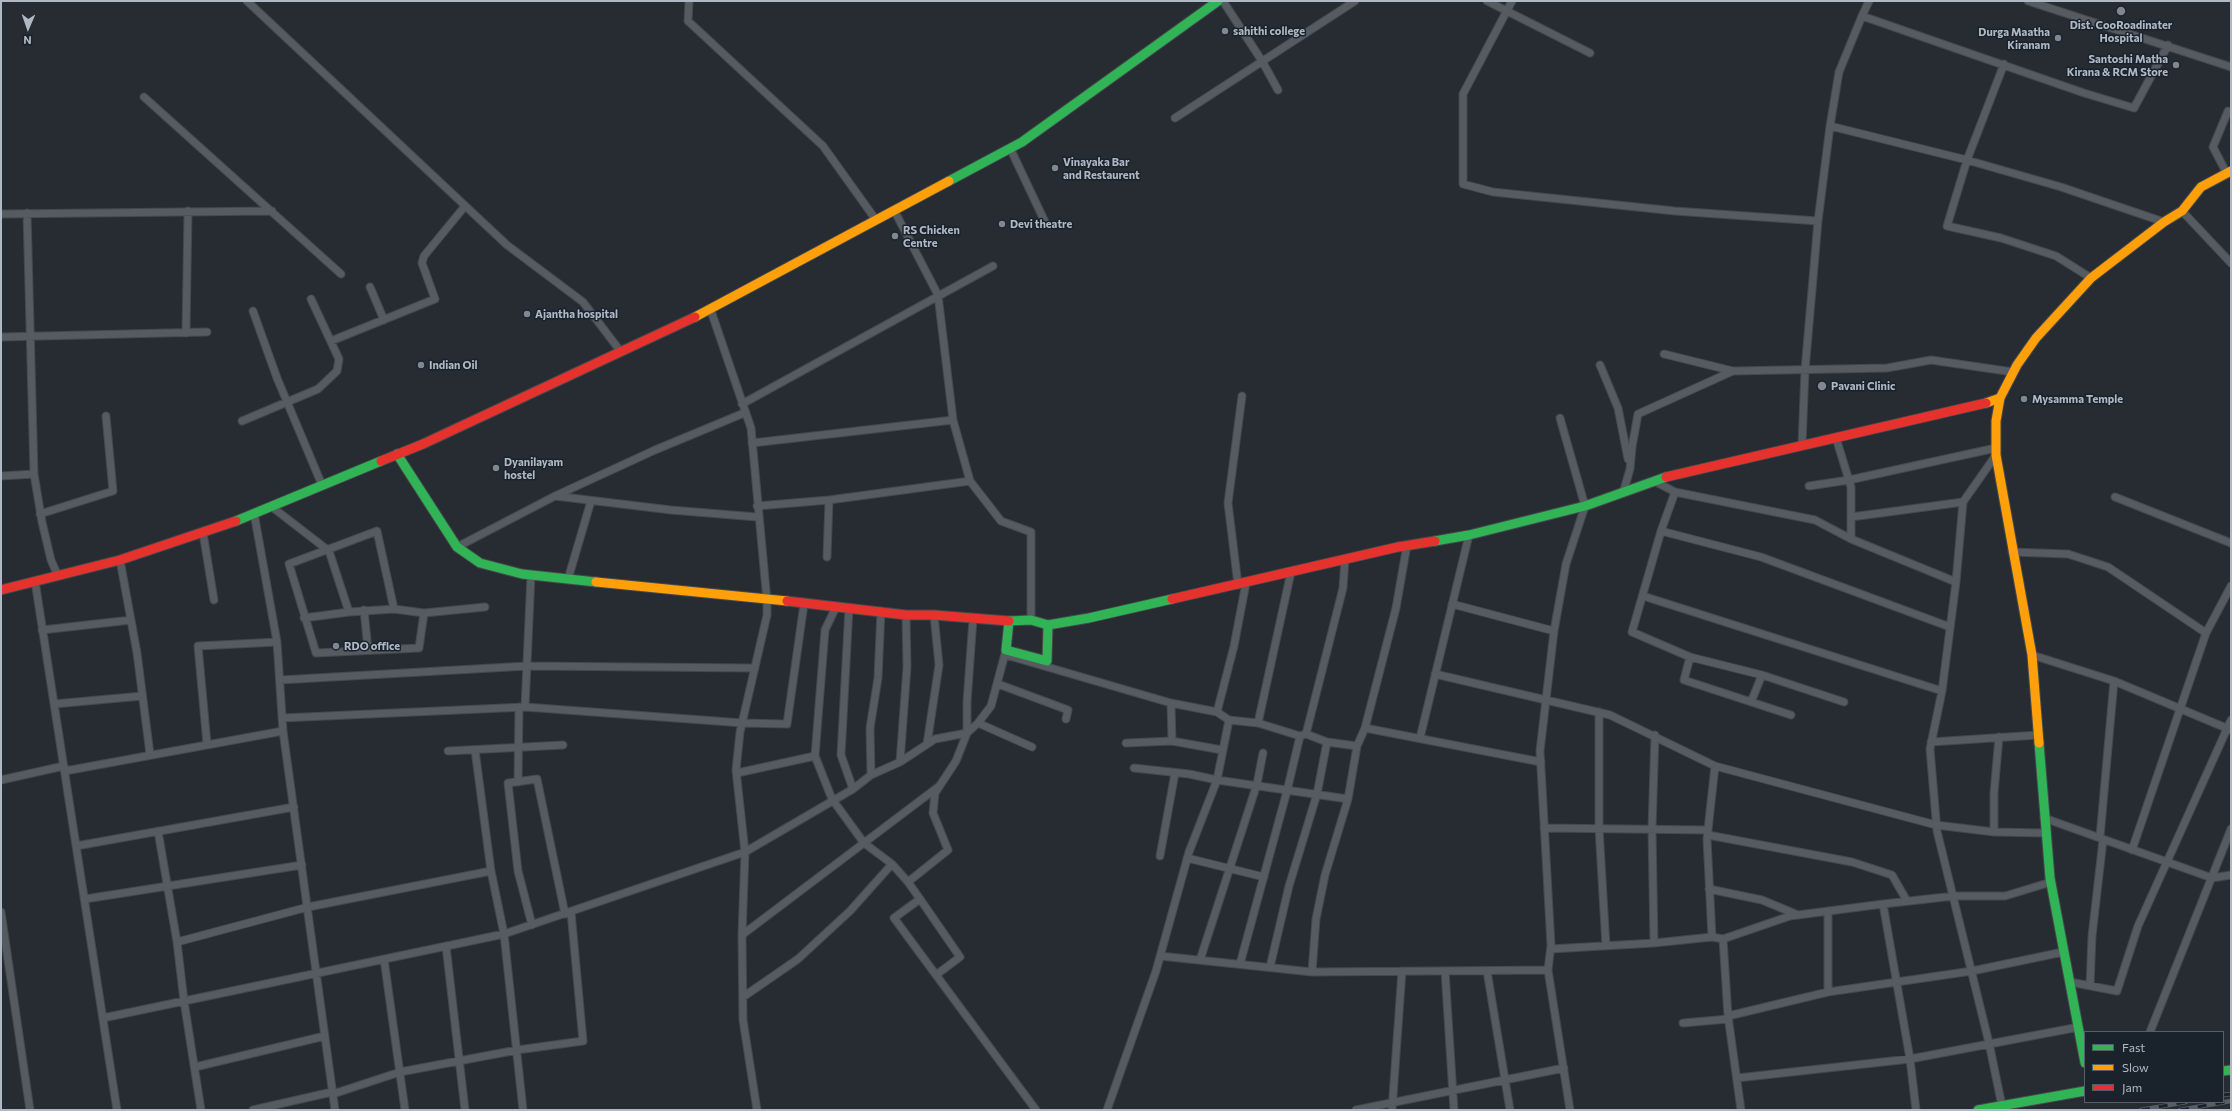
<!DOCTYPE html>
<html>
<head>
<meta charset="utf-8">
<style>
  body { margin:0 }
  #map { position:relative; width:2232px; height:1111px; overflow:hidden; background:#262c32; font-family:Commissioner,sans-serif }
  canvas { display:block }
  .frame { position:absolute; inset:0; border:2px solid #afb8c4; pointer-events:none }
  .legend { position:absolute; left:2084px; top:1031px; width:140px; height:72px; box-sizing:border-box; background:#1a232c; border:1px solid #565f69; margin:0; padding:5px 7px; list-style:none; font-size:12px; color:#afb8c4 }
  .legend li { display:flex; align-items:center; gap:8px; height:20px }
  .legend b { width:20px; border:1px solid #565f69 }
  .north { position:absolute; left:8px; top:8px; width:40px; height:40px; -webkit-text-stroke:3px #1a232c; paint-order:stroke; rotate:182deg; font-size:11px; font-weight:700; line-height:16px; text-align:center; color:#afb8c4 }
  .north::after { content:''; display:block; margin:auto; width:14px; height:18px; background:#afb8c4; clip-path:polygon(50% 0,100% 100%,50% 72%,0 100%) }
</style>
</head>
<body>
<div id="map">
<canvas width="2232" height="1111"></canvas>
<div class="frame"></div>
<ul class="legend">
<li><b style="height:5px;background:#30b455"></b>Fast</li>
<li><b style="height:5px;background:#ff9f0a"></b>Slow</li>
<li><b style="height:5px;background:#e5322d"></b>Jam</li>
</ul>
<div class="north">N</div>
</div>
<script>
const ctx = document.querySelector('canvas').getContext('2d');
ctx.lineJoin = 'round';
const toPath = rows => new Path2D(rows.map(r => 'M' + r).join(''));
function strokePath(path, color, width, dash) { ctx.strokeStyle = color; ctx.lineWidth = width; ctx.lineCap = dash ? 'butt' : 'round'; ctx.setLineDash(dash || []); ctx.stroke(path); }
function drawText(font, color, halo, rows, align = 'center') {
  ctx.font = font + ' Commissioner,sans-serif'; ctx.lineWidth = 3; ctx.setLineDash([]); ctx.textBaseline = 'middle'; ctx.strokeStyle = halo; ctx.fillStyle = color; for (const [text, x, y, turn = 0] of rows) {
    ctx.save(); ctx.translate(x, y); ctx.rotate((+turn || 0) * Math.PI / 180); ctx.textAlign = isNaN(turn) ? turn : align; if (halo) ctx.strokeText(text, 0, 0); ctx.fillText(text, 0, 0); ctx.restore();
  }
}
const street = toPath([
  [247,1,507,245,583,302,621,352],
  [689,1,688,21,823,146,876,220],
  [1223,1,1262,61,1278,90],
  [1487,1,1590,53],
  [1512,1,1463,94,1463,184,1493,192,1675,211,1818,221],
  [1869,1,1862,16,2084,93,2134,108,2168,45],
  [2028,1,2231,67],
  [1862,16,1839,72,1830,126,1967,160,2004,64],
  [144,97,341,274],
  [1175,118,1355,1],
  [1010,148,1045,222],
  [2226,172,2213,147,2228,111,2231,112],
  [894,210,938,295,953,420,970,481,1001,521,1031,532,1031,620],
  [2182,211,2231,263],
  [27,213,34,474,42,522,51,560,58,576],
  [1,214,272,211],
  [2091,278,2056,256,2001,238,1947,226,1967,160,2061,187,2164,222],
  [370,287,384,320],
  [710,308,751,428,767,601,767,615,740,732,736,770,745,852,742,935,743,1020,757,1110],
  [253,311,277,378,322,485],
  [186,333,188,211],
  [1,337,207,332],
  [331,341,435,299,422,263,424,256,465,206],
  [1664,354,1733,371,1887,368,1931,360,2013,372],
  [1600,365,1618,408,1628,459],
  [742,404,993,266],
  [1560,418,1585,506,1566,564,1554,631,1540,751,1551,945,1548,970,1570,1110],
  [242,421,318,389,337,371,339,359,311,299],
  [1836,438,1851,487,1851,539],
  [752,443,953,420],
  [1802,445,1805,370,1818,221,1830,126],
  [1,476,34,474],
  [1654,481,1675,492,1815,520,1851,539,1956,582,1963,502,1996,455],
  [1809,486,1849,480,1996,448],
  [1675,492,1661,531,1761,557,1950,627],
  [1623,493,1630,469,1632,447,1638,414,1733,371],
  [555,496,671,510,757,517],
  [2115,497,2231,543],
  [757,506,829,500,970,481],
  [272,507,329,551,349,612,394,609,424,613,485,607],
  [254,513,277,642,283,731,335,1110],
  [40,514,113,491,106,416],
  [1851,517,1963,502],
  [1661,531,1632,632,1690,657,1762,675,1844,702],
  [203,533,214,600],
  [457,547,555,496,655,450,744,413],
  [2012,552,2068,554,2108,567,2206,633,2132,850],
  [827,557,829,500],
  [120,560,137,653,150,754],
  [568,579,591,501],
  [35,581,117,1110],
  [1956,582,1942,691,1930,749,1937,831,1989,1043,2002,1106],
  [1238,585,1228,503,1242,396],
  [1643,596,1942,691],
  [1452,604,1554,631],
  [849,608,841,755,853,789],
  [394,609,377,531,289,564,316,653,419,648,424,613],
  [364,610,368,650],
  [304,618,349,612],
  [42,630,131,620],
  [2206,633,2231,586],
  [1006,655,1171,703],
  [2032,655,2114,681,2231,730],
  [1690,657,1684,680,1791,715],
  [1435,674,1610,715,1715,766,1936,825,1994,832,2045,833],
  [280,680,527,666,755,668],
  [998,684,1068,710,1066,719],
  [1751,702,1762,675],
  [54,704,142,696],
  [525,707,531,575],
  [1599,712,1599,828,1606,946],
  [282,718,525,707,743,723,787,724,804,604],
  [1229,720,1258,723,1300,736,1306,734,1327,742,1357,746,1365,728,1541,762],
  [978,723,1032,747],
  [1258,723,1291,572],
  [1365,728,1396,608,1407,545],
  [1306,734,1343,588,1345,559],
  [1655,735,1652,829,1654,943,1712,937],
  [1420,738,1469,535],
  [1172,741,1171,703,1217,712],
  [1931,742,2038,735],
  [1126,743,1172,741,1222,750],
  [207,744,198,646,277,642],
  [927,744,939,665,934,615],
  [448,751,563,745],
  [815,756,832,799,864,843,892,864,908,882],
  [900,762,907,667,906,615],
  [1715,766,1707,839,1712,937,1723,939,1728,1016,1741,1110],
  [1134,768,1189,774,1217,780,1348,799,1357,746],
  [737,773,815,756,825,630,836,607],
  [871,775,870,728,878,678,881,611],
  [1,780,64,766,65,771,283,731],
  [518,782,519,707],
  [2044,818,2212,878,2231,875],
  [1544,828,1708,830],
  [158,831,177,942],
  [1994,832,1994,793,1999,737],
  [1708,835,1852,862,1892,875,1907,901],
  [2100,837,2114,681],
  [76,846,294,807],
  [1160,856,1175,773],
  [1187,858,1264,877],
  [491,871,504,934,523,1110],
  [1709,889,1762,900,1798,915],
  [85,899,302,865],
  [920,899,894,918,936,975,960,957,920,899,908,882,948,850,933,813,935,793,956,761,967,733,967,702,973,619],
  [1828,911,1828,992],
  [1,912,30,1110],
  [532,925,518,871,508,783,537,779,565,914],
  [742,935,938,787],
  [1723,939,1790,916,1883,904],
  [446,946,465,1110],
  [1551,949,1654,943],
  [1160,956,1312,972,1316,919,1325,875,1348,799],
  [384,959,405,1110],
  [1200,960,1257,784,1263,753],
  [1240,964,1287,791,1300,736],
  [1270,967,1289,886,1317,794,1327,742],
  [1445,971,1454,1110],
  [1487,971,1510,1110],
  [1312,972,1548,970],
  [936,975,1036,1110],
  [2070,982,2117,991,2138,926,2231,720],
  [2090,986,2092,936,2103,840],
  [743,997,798,959,850,911,892,864],
  [1728,1016,1828,992,1972,971,2063,952],
  [103,1018,504,934,745,852,853,789,871,775,900,762,935,739,967,733,978,723,991,706,1006,650],
  [1683,1023,1728,1019],
  [2150,1032,2231,829],
  [195,1067,325,1036],
  [1737,1078,1910,1059,2079,1027],
  [201,1110,184,1001,177,942,308,907,491,871,475,750],
  [253,1110,332,1092,336,1093,400,1072,517,1050,583,1041,571,912],
  [1107,1110,1156,971,1189,852,1217,780,1229,720,1217,712,1234,646,1246,583],
  [1356,1110,1564,1068],
  [1392,1110,1402,971],
  [1916,1110,1910,1059,1883,904,1954,896,2005,896,2051,882]
]);
const fast = toPath([
  [949,181,1022,142,1218,1],
  [397,454,457,547,480,563,522,574,596,582],
  [236,521,381,461],
  [1435,541,1469,535,1585,506,1666,477],
  [1048,625,1047,661,1006,650,1009,621,1031,620,1048,625,1089,618,1172,599],
  [2039,743,2050,878,2085,1063],
  [2223,1071,2231,1070],
  [1978,1110,2085,1091]
]);
const slow = toPath([
  [695,317,949,181],
  [2000,398,1996,421,1996,455,2032,655,2039,743],
  [1986,403,2000,398,2017,365,2036,338,2091,278,2164,222,2182,211,2201,187,2231,171],
  [596,582,787,601]
]);
const jam = toPath([
  [381,461,423,444,695,317],
  [1666,477,1986,403],
  [1,590,120,560,236,521],
  [1172,599,1398,547,1435,541],
  [787,601,906,615,934,615,1009,621]
]);
strokePath(street, '#44484d', 9);
strokePath(fast, '#44484d', 11);
strokePath(slow, '#44484d', 11);
strokePath(jam, '#44484d', 11);
strokePath(street, '#565a61', 7);
strokePath(fast, '#30b455', 9);
strokePath(slow, '#ff9f0a', 9);
strokePath(jam, '#e5322d', 9);
const rail = toPath([
  [2223,1095,2231,1094],
  [2141,1110,2186,1102],
  [2180,1110,2231,1101]
]);
strokePath(rail, '#595e64', 4.5);
strokePath(rail, '#1a232c', 3, [9]);
for (const [x, y, r, color] of [
  [2121,11,5,"#7f8791"],
  [1225,31,4,"#7f8791"],
  [2058,38,4,"#7f8791"],
  [2176,65,4,"#7f8791"],
  [1055,168,4,"#7f8791"],
  [1002,224,4,"#7f8791"],
  [895,236,4,"#7f8791"],
  [527,314,4,"#7f8791"],
  [421,365,4,"#7f8791"],
  [1822,386,5,"#7f8791"],
  [2024,399,4,"#7f8791"],
  [496,468,4,"#7f8791"],
  [336,646,4,"#7f8791"]
]) { const dot = new Path2D(); dot.arc(x, y, r, 0, 2 * Math.PI); ctx.fillStyle = color; ctx.fill(dot); strokePath(dot, '#1a232c', 1.5); }
drawText('bold 11px', '#afb8c4', '#1a232c', [
  ["Dist. CooRoadinater",2121,25,"center"],
  ["Hospital",2121,38,"center"],
  ["sahithi college",1233,31],
  ["Durga Maatha",2050,32,"right"],
  ["Kiranam",2050,45,"right"],
  ["Santoshi Matha",2168,59,"right"],
  ["Kirana & RCM Store",2168,72,"right"],
  ["Vinayaka Bar",1063,162],
  ["and Restaurent",1063,175],
  ["Devi theatre",1010,224],
  ["RS Chicken",903,230],
  ["Centre",903,243],
  ["Ajantha hospital",535,314],
  ["Indian Oil",429,365],
  ["Pavani Clinic",1831,386],
  ["Mysamma Temple",2032,399],
  ["Dyanilayam",504,462],
  ["hostel",504,475],
  ["RDO office",344,646]
], 'left');
</script>
</body>
</html>
